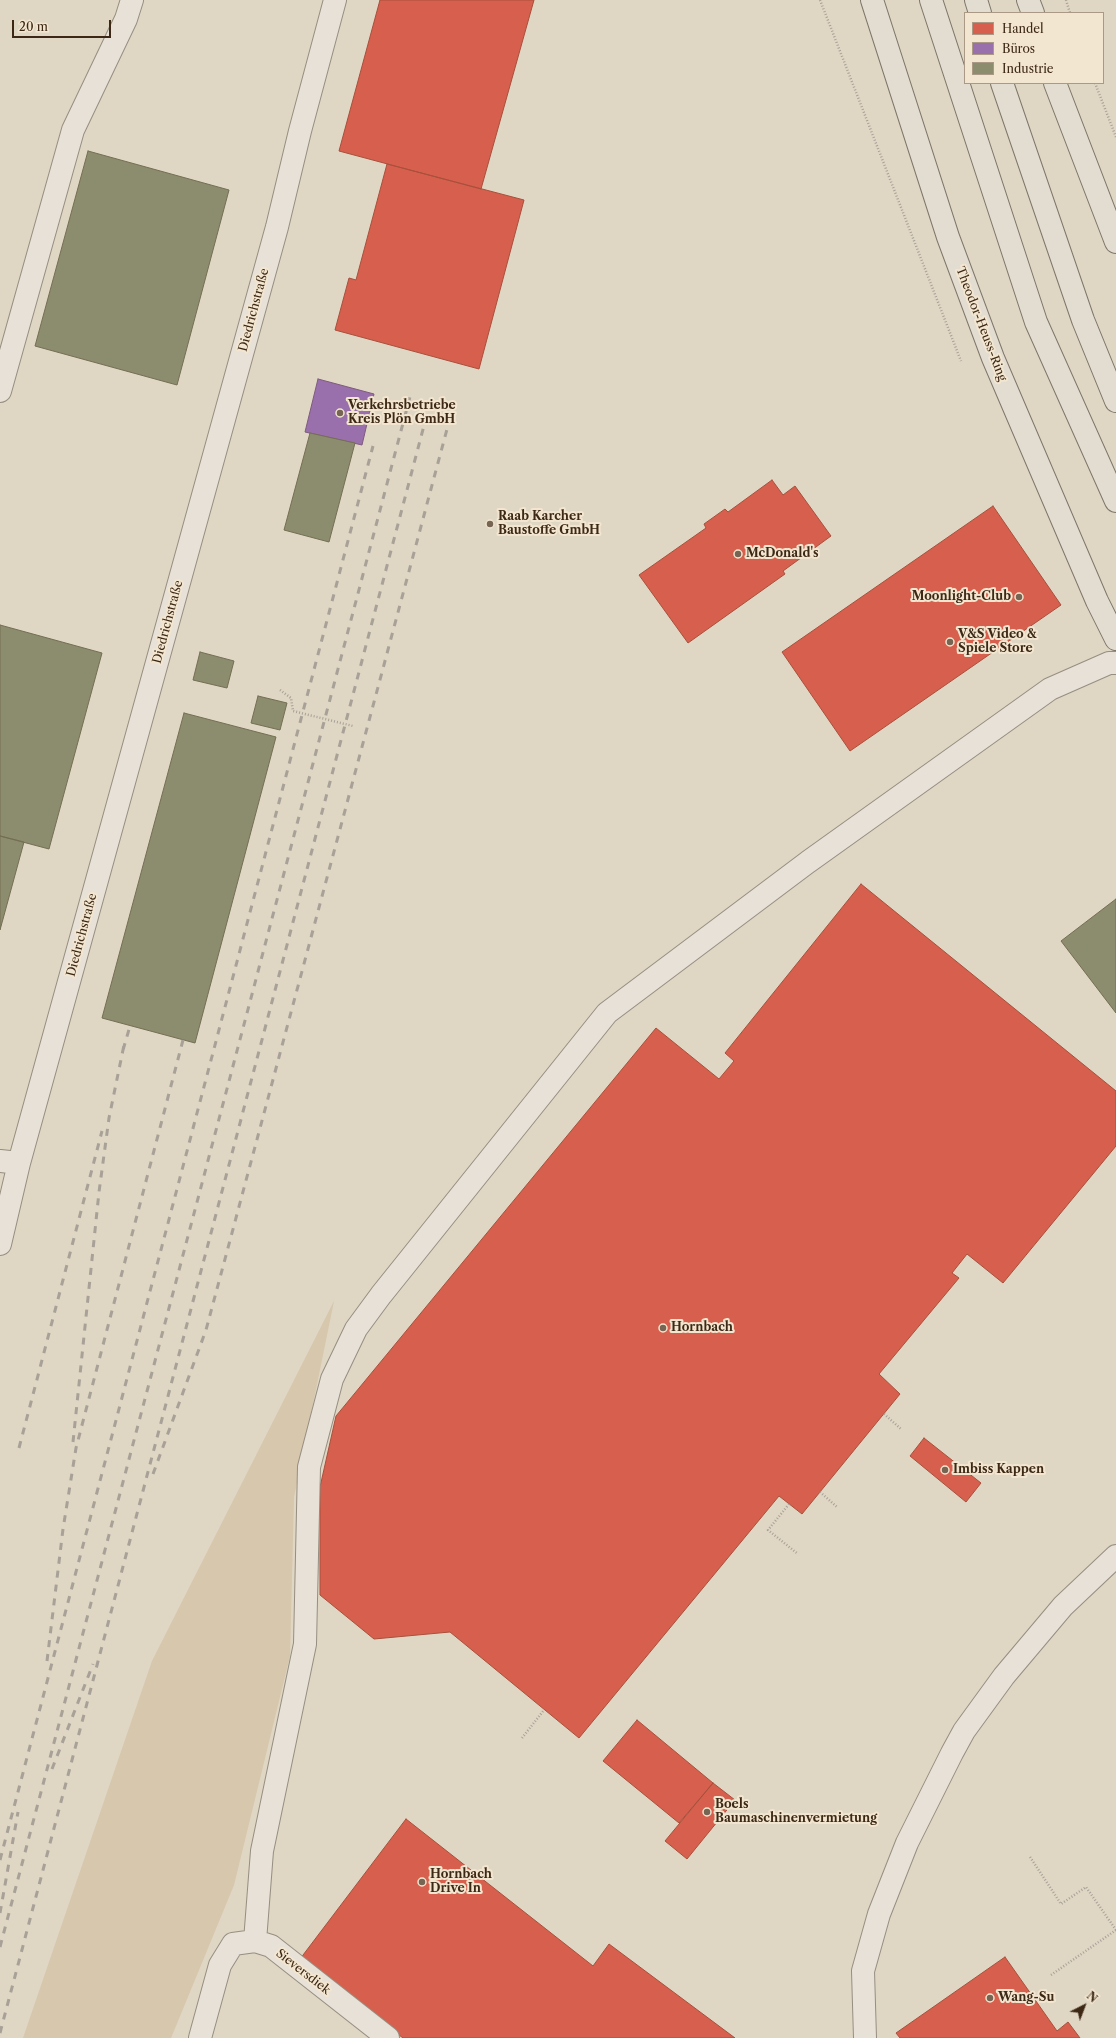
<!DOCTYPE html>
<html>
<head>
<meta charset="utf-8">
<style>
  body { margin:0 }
  #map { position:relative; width:1116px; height:2038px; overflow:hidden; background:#dfd6c3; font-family:"Libre Caslon Text",serif }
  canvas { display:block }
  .legend { position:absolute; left:964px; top:12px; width:140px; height:72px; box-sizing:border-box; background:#f3e6d0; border:1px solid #aa9a85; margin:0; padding:5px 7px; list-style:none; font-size:12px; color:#3c2815 }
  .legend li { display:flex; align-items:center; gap:8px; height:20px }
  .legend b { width:20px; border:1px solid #aa9a85 }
  .north { position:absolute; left:1064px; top:1986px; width:40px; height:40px; -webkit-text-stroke:3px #f3e6d0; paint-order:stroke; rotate:42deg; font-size:11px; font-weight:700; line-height:16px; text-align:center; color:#3c2815 }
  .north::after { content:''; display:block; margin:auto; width:14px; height:18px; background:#3c2815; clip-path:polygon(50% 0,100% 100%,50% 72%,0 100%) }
  .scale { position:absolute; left:12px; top:20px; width:99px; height:18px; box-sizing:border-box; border:2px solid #3c2815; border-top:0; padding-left:5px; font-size:12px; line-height:14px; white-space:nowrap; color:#3c2815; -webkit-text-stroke:3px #f3e6d0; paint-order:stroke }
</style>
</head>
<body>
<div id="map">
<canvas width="1116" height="2038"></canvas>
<ul class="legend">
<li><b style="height:11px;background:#d6604d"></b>Handel</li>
<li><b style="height:11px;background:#9970ab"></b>Büros</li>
<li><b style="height:11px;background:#8c8c6e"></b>Industrie</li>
</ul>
<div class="north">N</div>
<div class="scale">20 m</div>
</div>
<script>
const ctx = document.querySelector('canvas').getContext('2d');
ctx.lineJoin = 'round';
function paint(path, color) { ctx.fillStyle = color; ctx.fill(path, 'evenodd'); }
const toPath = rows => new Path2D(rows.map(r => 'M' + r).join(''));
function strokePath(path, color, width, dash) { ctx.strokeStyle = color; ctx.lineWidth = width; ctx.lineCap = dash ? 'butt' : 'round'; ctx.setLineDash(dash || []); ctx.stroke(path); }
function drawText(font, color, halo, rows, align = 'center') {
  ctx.font = font + ' "Libre Caslon Text",serif'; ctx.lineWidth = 4; ctx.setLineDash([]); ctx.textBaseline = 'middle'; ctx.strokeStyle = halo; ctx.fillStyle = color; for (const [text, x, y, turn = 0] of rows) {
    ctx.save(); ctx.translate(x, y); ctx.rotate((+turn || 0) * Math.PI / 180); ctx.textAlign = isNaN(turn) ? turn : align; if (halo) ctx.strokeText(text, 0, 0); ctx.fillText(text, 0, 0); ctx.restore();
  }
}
paint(toPath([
  [334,1301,294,1497,290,1656,234,1885,171,2038,23,2038,152,1661]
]), '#d6c7ad');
const shops = toPath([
  [380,0,534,0,481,189,339,151,380,0],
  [387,164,524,200,479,369,335,330,349,278,356,280,387,164],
  [772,480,783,495,795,486,831,536,783,571,785,574,688,643,639,575,706,528,704,524,725,509,728,512,772,480],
  [993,506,1061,605,850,751,782,652,993,506],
  [861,884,1116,1091,1116,1146,1003,1283,967,1254,952,1273,959,1278,879,1374,900,1394,802,1514,779,1496,579,1738,450,1632,374,1639,320,1595,320,1487,336,1416,656,1028,719,1079,734,1061,725,1053,861,884],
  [924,1438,981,1483,966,1502,910,1456,924,1438],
  [637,1720,713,1783,679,1823,603,1761,637,1720],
  [713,1783,735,1800,687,1859,665,1841,713,1783],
  [406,1819,593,1966,609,1944,735,2038,403,2038,300,1959,406,1819],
  [1005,1957,1057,2031,1068,2022,1080,2038,900,2038,896,2033,1005,1957]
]);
paint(shops, '#d6604d');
strokePath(shops, '#a84f3c', 1);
const offices = toPath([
  [318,379,374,394,362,445,305,432,318,379]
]);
paint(offices, '#9970ab');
strokePath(offices, '#7d5a7e', 1);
const industry = toPath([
  [88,151,229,190,177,385,35,346,88,151],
  [310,433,355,443,329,542,284,530,310,433],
  [0,625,102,653,49,849,0,836,0,625],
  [200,652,234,661,227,688,193,680,200,652],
  [258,696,287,703,280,730,251,723,258,696],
  [184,713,276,737,195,1043,102,1018,184,713],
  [0,836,24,842,0,930,0,836],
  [1116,899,1116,1013,1061,941,1116,899]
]);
paint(industry, '#8c8c6e');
strokePath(industry, '#746e53', 1);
const minor = toPath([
  [0,391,73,130,126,19,132,0],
  [0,1161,19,1163],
  [0,1244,19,1163,277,227,300,131,335,0],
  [255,1941,262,1851,305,1644,309,1467,332,1379,356,1329,381,1295,607,1013,808,862,1050,689,1109,663,1116,663],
  [200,2038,220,1965,233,1944,255,1941,271,1946,388,2038],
  [865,2038,863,1971,879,1914,907,1843,952,1753,964,1731,1004,1676,1063,1606,1116,1556]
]);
const major = toPath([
  [872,0,948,237,993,358,1097,601,1116,639],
  [1028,0,1033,13],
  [1055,83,1116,242]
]);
const highway = toPath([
  [931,0,1036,322,1116,501],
  [976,0,980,13],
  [1002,83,1083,320,1116,401]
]);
strokePath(minor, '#968e81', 24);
strokePath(major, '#7e766a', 24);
strokePath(highway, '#7e766a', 24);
strokePath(toPath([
  [820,0,961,361],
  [1066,0,1070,13],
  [1095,83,1116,137],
  [280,690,291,698,293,711,353,726],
  [884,1414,901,1429],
  [820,1492,837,1507],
  [789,1504,768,1530,798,1554],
  [522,1738,544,1710],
  [1030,1857,1061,1904,1086,1887,1116,1930],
  [1051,1975,1116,1930]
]), '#a8a198', 2.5, [1, 2]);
strokePath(minor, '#e7e1d7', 22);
strokePath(major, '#e2dcd1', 22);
strokePath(highway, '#e2dcd1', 22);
strokePath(toPath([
  [123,1050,130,1026],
  [73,1442,99,1192,109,1118,124,1045],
  [19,1448,102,1131],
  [153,1474,206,1330,454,403],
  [47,1661,63,1529,76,1448,183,1040],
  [52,1769,93,1664],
  [0,1860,373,446],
  [0,1913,18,1812],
  [0,1947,411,393],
  [0,2033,431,399]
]), '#a8a198', 3, [7, 7]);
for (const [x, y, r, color] of [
  [340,413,4,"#756552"],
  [490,524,4,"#756552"],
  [738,554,4,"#756552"],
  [1019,597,4,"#756552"],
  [950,642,4,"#756552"],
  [663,1328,4,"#756552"],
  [945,1470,4,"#756552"],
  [707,1812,4,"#756552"],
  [422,1882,4,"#756552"],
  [990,1998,4,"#756552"]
]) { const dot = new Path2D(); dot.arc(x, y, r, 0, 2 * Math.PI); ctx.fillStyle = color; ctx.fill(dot); strokePath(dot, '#f3e6d0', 1.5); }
drawText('12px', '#3c2815', '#f3e6d0', [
  ["Diedrichstraße",254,310,-75],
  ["Theodor-Heuss-Ring",981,324,69],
  ["Diedrichstraße",168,622,-75],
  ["Diedrichstraße",82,935,-75],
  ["Sieversdiek",303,1972,38]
]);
drawText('bold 12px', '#3c2815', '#f3e6d0', [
  ["Verkehrsbetriebe",348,406],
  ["Kreis Plön GmbH",348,420],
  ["Raab Karcher",498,517],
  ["Baustoffe GmbH",498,531],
  ["McDonald's",746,554],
  ["Moonlight-Club",1011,597,"right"],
  ["V&S Video &",958,635],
  ["Spiele Store",958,649],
  ["Hornbach",671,1328],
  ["Imbiss Kappen",953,1470],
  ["Boels",715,1805],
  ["Baumaschinenvermietung",715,1819],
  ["Hornbach",430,1875],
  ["Drive In",430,1889],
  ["Wang-Su",998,1998]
], 'left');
</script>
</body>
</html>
